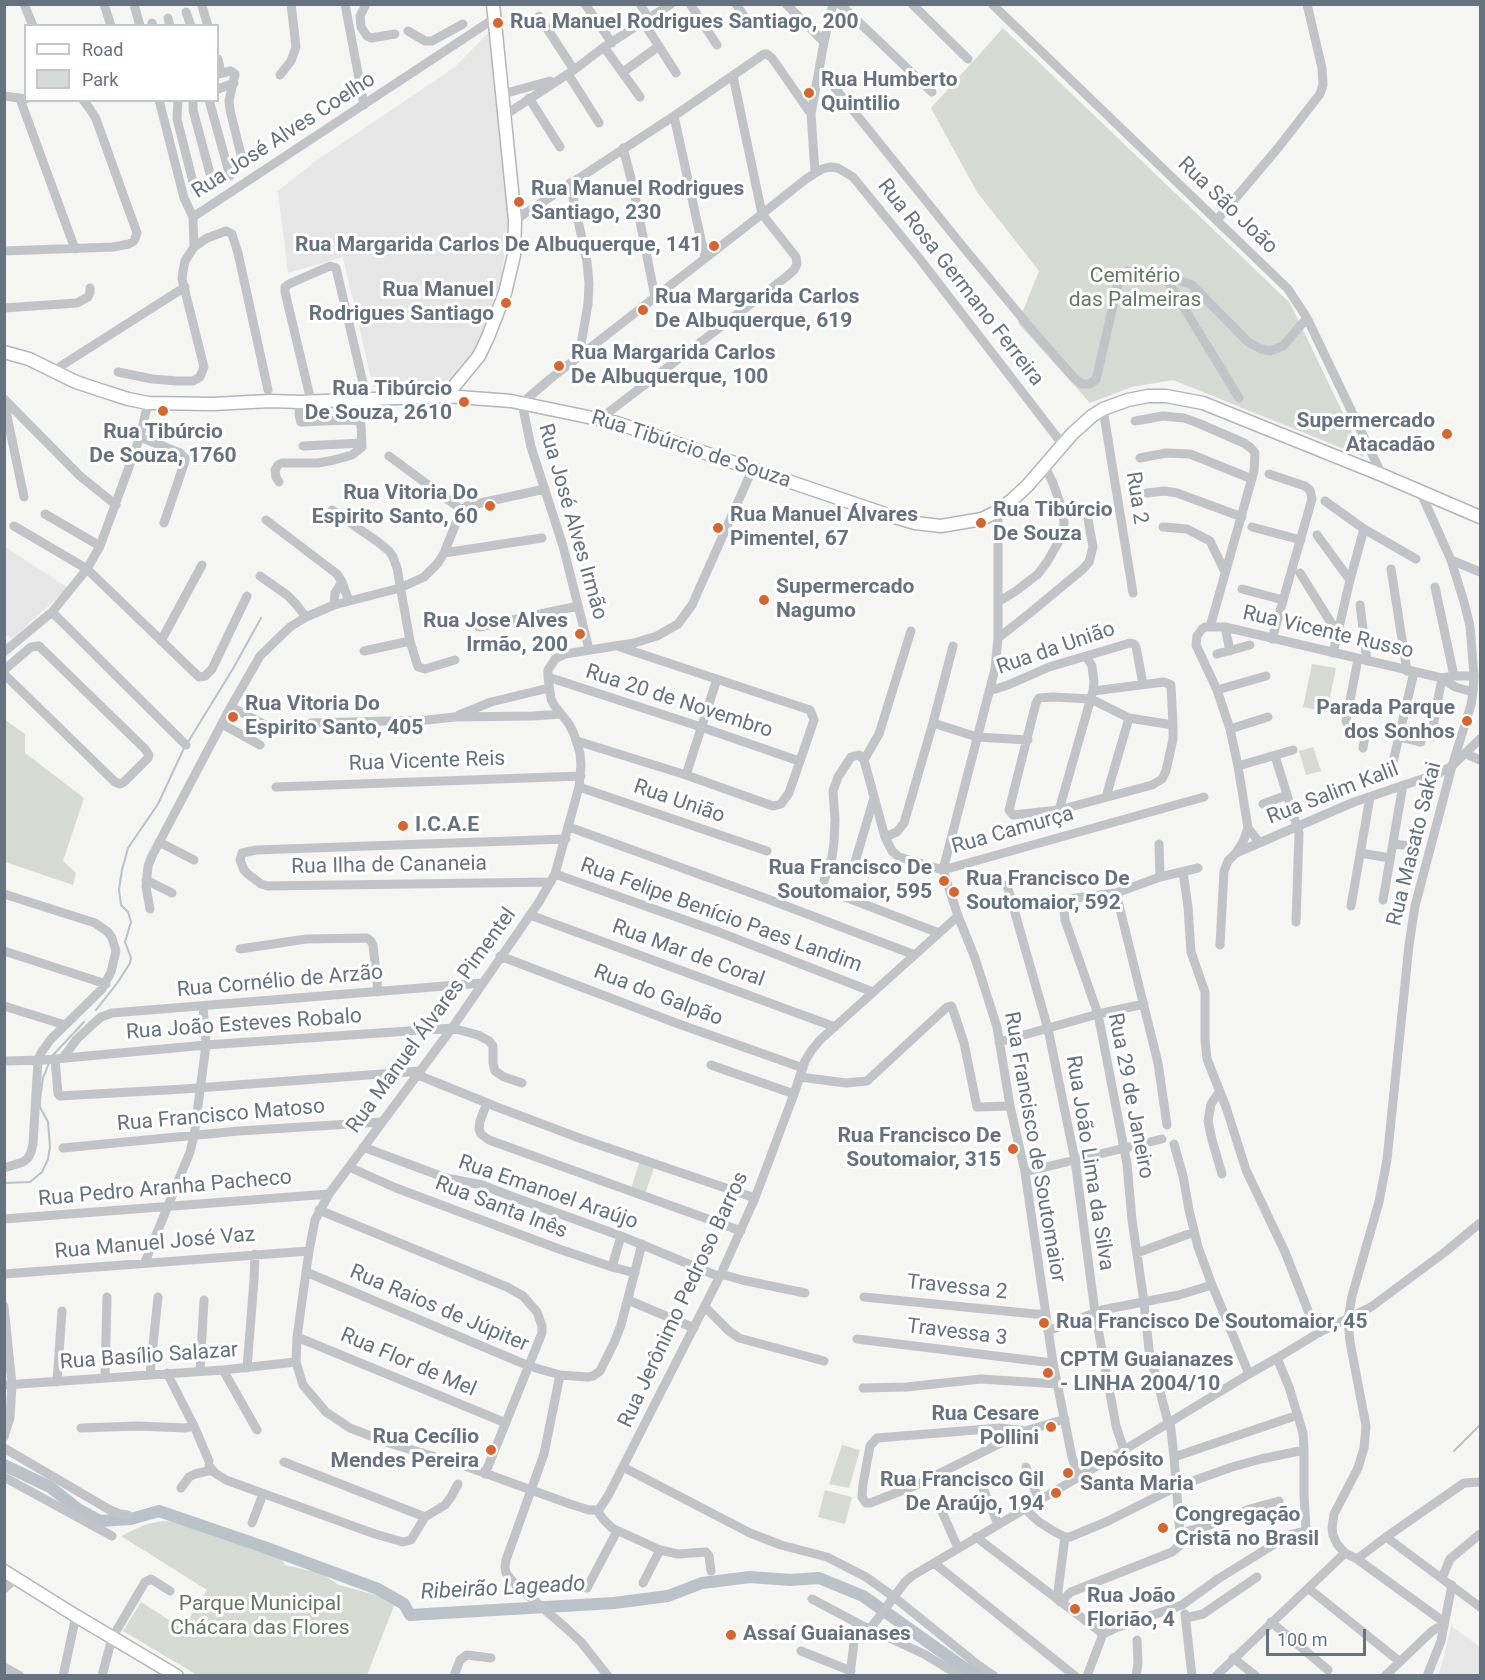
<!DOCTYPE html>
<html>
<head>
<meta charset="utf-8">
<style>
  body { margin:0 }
  #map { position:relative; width:1485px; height:1680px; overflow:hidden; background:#f5f5f1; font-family:Roboto,sans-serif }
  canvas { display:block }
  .frame { position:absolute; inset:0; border:6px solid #667280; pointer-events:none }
  .legend { position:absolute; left:24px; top:24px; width:195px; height:78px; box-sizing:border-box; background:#fff; border:2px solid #c2c7cc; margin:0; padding:8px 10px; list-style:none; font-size:18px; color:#667280 }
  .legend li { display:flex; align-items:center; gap:12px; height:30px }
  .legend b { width:30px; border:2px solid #c2c7cc }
  .scale { position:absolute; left:1266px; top:1629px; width:100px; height:27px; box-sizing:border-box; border:3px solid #667280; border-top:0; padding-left:8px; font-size:18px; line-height:21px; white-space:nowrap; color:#667280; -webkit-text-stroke:4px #fff; paint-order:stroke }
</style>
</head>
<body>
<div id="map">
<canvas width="1485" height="1680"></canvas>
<div class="frame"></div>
<ul class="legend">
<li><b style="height:8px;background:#fff"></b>Road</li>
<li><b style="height:16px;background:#d5dbd3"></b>Park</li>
</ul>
<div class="scale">100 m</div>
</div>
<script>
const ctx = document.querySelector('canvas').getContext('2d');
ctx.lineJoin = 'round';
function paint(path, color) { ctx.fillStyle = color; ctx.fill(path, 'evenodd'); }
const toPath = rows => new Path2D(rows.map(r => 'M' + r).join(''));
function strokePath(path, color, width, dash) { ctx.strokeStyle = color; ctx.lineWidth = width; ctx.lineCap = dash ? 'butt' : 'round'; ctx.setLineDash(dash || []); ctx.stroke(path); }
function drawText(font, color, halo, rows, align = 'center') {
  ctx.font = font + ' Roboto,sans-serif'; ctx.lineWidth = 6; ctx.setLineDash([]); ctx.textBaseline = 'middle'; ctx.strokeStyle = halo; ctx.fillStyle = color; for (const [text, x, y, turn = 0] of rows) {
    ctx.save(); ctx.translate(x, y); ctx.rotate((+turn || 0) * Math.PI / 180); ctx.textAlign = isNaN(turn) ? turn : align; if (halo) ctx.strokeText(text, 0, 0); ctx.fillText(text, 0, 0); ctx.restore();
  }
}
paint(toPath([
  [491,30,508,217,501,287,474,356,450,380,427,384,373,387,343,257,288,273,278,191,313,163,455,67],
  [4,546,68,588,12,639,5,634],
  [1451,1626,1480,1647,1480,1675,1438,1675,1443,1661]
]), '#e5e6e5');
paint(toPath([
  [1003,28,1290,303,1364,457,1173,380,1132,387,1090,403,1018,323,1039,271,977,192,931,108],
  [1312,664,1336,668,1327,712,1303,707],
  [4,719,25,734,25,753,84,798,63,861,76,873,73,885,5,862],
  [1313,747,1321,771,1306,775,1299,751],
  [639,1163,654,1168,645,1194,631,1189],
  [842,1445,860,1450,849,1488,829,1484],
  [825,1490,852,1497,845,1524,818,1517],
  [162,1521,183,1522,224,1539,248,1546,262,1547,272,1553,279,1553,285,1565,320,1573,339,1585,376,1595,395,1603,367,1675,197,1675,123,1631,141,1602,183,1629,207,1590,121,1536,144,1525]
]), '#d5dbd3');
strokePath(toPath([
  [188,742,234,667,261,618],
  [96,1010,118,982,130,963,131,958,125,942,131,922,128,912,121,905,119,890,122,870,128,848,158,804,185,746],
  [53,1055,84,1022],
  [4,1183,30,1182,42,1172,48,1159,50,1147,48,1122,40,1107,40,1099,43,1078,49,1063],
  [1454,1451,1480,1425]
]), '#b9c2c8', 2);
strokePath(toPath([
  [4,1465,50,1487,78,1509,100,1521,131,1519,159,1511,264,1547,378,1589,404,1604,410,1615,614,1603,668,1596,702,1583,750,1577,790,1580,819,1578,863,1596,963,1667,978,1676]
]), '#b9c2c8', 12);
const major = toPath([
  [4,352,29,359,76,382,100,390,128,399,148,403,213,404,270,401,300,402,446,396,511,401,617,423,888,515,915,523,941,526,982,519,998,511,1012,500,1028,485,1072,434,1092,416,1103,409,1128,400,1148,396,1166,396,1203,403,1382,475,1480,517],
  [446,396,479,356,488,337,505,293,514,255,515,220,493,4],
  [4,1571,76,1616,177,1676]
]);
strokePath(major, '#b2b5b9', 15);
strokePath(toPath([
  [24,4,33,26],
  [104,4,111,26],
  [134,4,140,26],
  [345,4,364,105],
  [366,4,360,16,361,27,367,36,371,38,395,34],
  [585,4,612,43],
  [640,4,649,19],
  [690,4,717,45],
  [736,4,748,22],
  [786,4,824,42],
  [840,4,932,92],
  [912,4,968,59],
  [992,4,1288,289,1307,318,1382,475],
  [202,6,208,26],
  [186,12,191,26],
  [539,16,574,70],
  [168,18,170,26],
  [152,23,153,26],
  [644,23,676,73],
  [408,31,425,41,432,41,463,24],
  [604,47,640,97],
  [218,59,221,73],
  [623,72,659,46],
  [218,74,231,71,235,74,229,101,230,110,243,163],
  [568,74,599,123],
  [280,75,291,61,296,47,291,4],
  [835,88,964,248,1033,331,1075,379,1082,384,1089,384,1096,380,1119,279,1122,274,1127,271,1167,280,1178,280,1192,285,1248,342,1261,349,1270,351,1283,346,1307,318],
  [218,89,234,83],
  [503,94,550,81],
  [4,96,26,99],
  [529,98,560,147],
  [20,99,75,249],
  [159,100,184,198,193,217,495,18],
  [178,100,177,119,195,190],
  [193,100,193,110,212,181],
  [209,100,230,176],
  [505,115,574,70,604,47,671,4],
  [674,116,705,258],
  [623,148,633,186,655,297],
  [815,172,811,114,824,42,833,4],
  [570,183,587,262,589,283,588,304,579,356],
  [193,217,194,247],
  [515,220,674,116,764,54,767,54,772,58,811,114],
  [1217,220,1278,148,1320,94,1323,85,1322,68,1307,4],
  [4,251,113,247,129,244,134,241,137,233,96,119,90,109,83,100],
  [1167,280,1239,398],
  [4,308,77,303,88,297,90,293,90,288],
  [53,371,185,287],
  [118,372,152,379,177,381,193,381,200,377,204,367,182,279,183,271,185,261,194,247,207,238,226,231,232,234,238,253,268,390],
  [4,399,80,476,116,505],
  [311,401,285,292,285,287,289,284,330,266,336,268,363,383],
  [4,402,24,497],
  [1103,409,1133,593],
  [601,418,786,277,794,270,797,264,796,257,762,214,733,76],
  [1135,421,1163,416,1184,418,1198,423,1244,443,1251,448,1255,453,1254,471,1210,627],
  [140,437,180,453,185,458,185,461,164,523],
  [303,446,362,443],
  [389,456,462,510],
  [1140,458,1166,453,1190,454,1252,479],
  [1269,474,1305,486,1310,490,1312,499,1272,639],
  [279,482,276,477,275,470,278,465,282,463,318,463,334,460,352,455,362,447,361,425,358,421,349,420,301,422,299,415,300,402],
  [1420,491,1451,560,1464,602,1470,626,1474,676,1473,692,1471,705,1452,766,1415,906,1409,945,1387,1160,1379,1202,1352,1296,1348,1319,1350,1342,1366,1426,1364,1448,1358,1468,1334,1514,1332,1528,1333,1535,1337,1544,1345,1553,1357,1559,1444,1622],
  [1147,493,1164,491,1177,493,1242,517],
  [1325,501,1364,529,1416,559],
  [332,510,378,542,389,551,393,557,397,568,410,641,418,667,425,669,455,660],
  [998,511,998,638,995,669,943,870,958,916,975,958,997,1027,1010,1106,1025,1172,1053,1363,1072,1457,1078,1476],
  [45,514,100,546],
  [266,520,337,574,342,582,349,601],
  [14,526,87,569,199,677,205,676,212,669,247,596],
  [1163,527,1187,529,1210,541,1225,572],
  [1252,527,1301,540],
  [1317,535,1350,580],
  [444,553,542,538],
  [1451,560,1480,572],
  [1391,569,1407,671],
  [1300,573,1338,634],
  [260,576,287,595,295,603,306,617],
  [1435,587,1454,676],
  [1242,589,1283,600],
  [998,602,1016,591,1038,574,1047,562,1063,534,1064,522,1062,509,1053,483,1045,467],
  [334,605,335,593,342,582],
  [1360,605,1367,661],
  [52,612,186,745],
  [479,627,578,606],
  [1225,627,1230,651],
  [998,638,1030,613,1083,569,1089,562,1093,547,1086,508],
  [161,641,202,565],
  [589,649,563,546,531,447,522,403,550,379,762,214,806,179,822,169,830,167,838,168,853,177,919,258,1063,445],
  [364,651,410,641],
  [4,652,52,612,87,569,100,546,140,437,148,403],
  [1333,653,1350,580,1364,529],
  [1217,654,1250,645],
  [1358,659,1346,721,1350,728,1364,733,1365,736,1363,748],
  [4,670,31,647,39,646,145,749,149,755,148,758,124,782,120,784,115,782,4,674],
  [548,677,701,727,799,761],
  [1442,678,1455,687,1473,692],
  [1217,690,1266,676],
  [989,691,1008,685,1049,667,1130,643,1134,644,1136,647,1143,684],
  [1093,691,1164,682,1171,685,1173,725,1173,739,1166,771,1162,779,1152,785,1059,810,1013,815,1009,810,1036,703,1039,698,1053,697,1091,699,1129,718,1173,725],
  [231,707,269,727],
  [459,715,491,702,549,688],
  [311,723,427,720,455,717,533,716,561,714],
  [933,723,953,646],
  [222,724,260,745],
  [1230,729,1268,717],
  [1400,737,1421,742],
  [1431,737,1442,678],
  [577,741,686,775,773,806,781,804,789,793,814,720,810,710,620,647],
  [1466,754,1480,760],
  [1275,756,1299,833,1296,922],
  [864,760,879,734,911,631],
  [1393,762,1414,672],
  [1238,766,1293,750],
  [686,775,717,679],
  [276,787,581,776],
  [579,787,767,851],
  [1106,797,1129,718],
  [1263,804,1287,795],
  [1059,810,1093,691,1094,682,1092,666,1086,656],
  [569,827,765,898,915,955],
  [885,837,897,832,904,823,933,723,977,737,1028,740],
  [159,842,194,860],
  [1259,842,1248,828,1238,766,1230,729,1217,690,1196,645,1197,636,1202,629,1205,627,1225,627,1442,678,1454,676,1474,676],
  [1159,844,1160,877],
  [1393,844,1412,846],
  [1236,853,1354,802,1437,774,1452,766,1480,739],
  [1360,853,1390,858],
  [855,862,874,798],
  [1183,872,1188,907,1191,952,1205,992,1205,1040,1207,1059,1226,1107,1246,1170,1285,1252,1309,1313,1320,1332],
  [555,874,716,931,873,992],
  [146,880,172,893],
  [551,882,268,886,261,884,248,874,244,870,240,860,242,853,256,850,566,839],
  [1007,885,1048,1029,1075,1160,1095,1312,1116,1426,1124,1450],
  [1116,893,1158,1063,1167,1125],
  [4,894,95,923,108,932,112,938,116,951,111,972,102,989,51,1039,41,1053,38,1060,33,1144,31,1152,28,1158,23,1162,4,1168],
  [1383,900,1403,785],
  [1351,906,1370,797],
  [150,909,146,887,148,866,152,856,229,710,260,656,290,627,306,617,334,605,400,588,424,577,438,563,444,553,458,518,462,510,467,506,545,489],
  [530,915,835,1027],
  [939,933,824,889,822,887,832,857,834,842,835,820,833,791,838,777,851,757,859,755,864,760,885,837,892,851,899,857,943,870,1204,797],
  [1220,945,1224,871,1228,861,1236,853,1243,842,1248,828],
  [240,949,306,939,367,938,371,941,373,945,378,992],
  [4,951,106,984],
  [500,956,676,1023,803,1068],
  [4,1006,65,1025],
  [999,1042,1098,1014,1144,1004],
  [63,1058,76,1040,93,1024,101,1017,112,1013,482,983],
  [55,1059,58,1094,60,1096,184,1089,421,1071],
  [4,1061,44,1060,206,1045,452,1028,478,1035,489,1041,493,1046,493,1063,495,1071,504,1077,522,1083],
  [711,1065,794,1094],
  [418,1075,497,1107,582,1139,755,1198],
  [800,1077,846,1083,867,1081,947,1007,951,1006,952,1007,964,1043,977,1107,1010,1106],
  [1219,1092,1211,1104,1208,1121,1212,1140,1222,1174],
  [487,1103,480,1121,479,1129,481,1134,489,1140,741,1231],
  [1174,1144,1183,1176,1189,1210,1198,1247,1212,1285,1249,1374],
  [363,1147,446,1178,482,1185,516,1198,621,1236,720,1277],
  [63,1148,239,1131,382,1122],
  [349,1167,396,1188,559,1249,612,1267,621,1236],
  [1025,1172,1162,1139],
  [319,1210,507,1287,523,1296,537,1312,542,1326,542,1333,485,1474],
  [4,1219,329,1194],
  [1137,1253,1194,1232],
  [145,1262,190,1152,194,1136,206,1045,203,1006],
  [612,1267,635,1273],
  [306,1272,529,1366,560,1375,588,1377,593,1376,600,1371,614,1343,621,1325,642,1244],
  [4,1274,309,1251],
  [721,1274,742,1280,805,1293],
  [864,1297,1035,1314,1046,1314],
  [628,1300,694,1328],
  [4,1306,12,1385,10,1418,4,1437],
  [705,1307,729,1331,739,1338,824,1361],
  [1048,1331,1102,1310,1179,1295,1212,1285],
  [297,1337,506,1423],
  [857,1339,1053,1363],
  [247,1368,254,1280,255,1254],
  [223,1370,257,1430],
  [200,1371,204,1300],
  [167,1373,194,1426,209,1461],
  [150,1374,158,1297],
  [560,1375,544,1454,506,1560,505,1567,506,1573,515,1584,566,1628,581,1642,608,1676],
  [105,1378,107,1297],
  [57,1382,62,1311],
  [4,1385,223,1370,296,1362],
  [863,1388,906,1387,981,1379,1058,1384],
  [1168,1422,1149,1350,1144,1302,1132,1220,1127,1164,1098,1014,1065,920,1064,910,1067,901,1075,898,1116,893,1160,877,1198,868],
  [81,1428,138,1426,185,1428,194,1426],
  [1025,1431,1000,1428,877,1438,870,1446,863,1484,862,1497,866,1503,870,1503,914,1486,1025,1431,1065,1419],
  [4,1448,110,1510,120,1514,128,1515],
  [1174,1457,1298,1415],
  [284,1462,425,1517],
  [209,1466,215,1473,226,1480,375,1534,403,1542,411,1540,425,1517,445,1505,451,1497,458,1484],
  [623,1467,750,1533,781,1545,827,1557,866,1577,894,1597,978,1665,994,1676],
  [1026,1467,1039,1501],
  [4,1477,112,1536],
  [982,1486,998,1524],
  [181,1488,189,1477,195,1474,212,1470],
  [939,1505,958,1548],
  [1025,1509,1039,1522,1055,1532,1065,1537,1070,1537,1108,1521,1176,1487,1232,1467,1261,1459,1304,1450],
  [597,1510,589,1510,570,1504,465,1466,389,1443,350,1428,326,1412,303,1385,296,1362,297,1337,309,1251,315,1220,329,1194,452,1028,539,902,555,874,579,787,581,765,580,753,574,734,569,724,554,705,551,699,548,677,548,670,552,664,555,659,565,654,634,643,657,636,678,624,692,605,753,468],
  [597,1510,600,1508,608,1496,721,1274,755,1198,794,1094,805,1061,811,1051,820,1040,958,916],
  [597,1510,603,1519,612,1528,660,1550,678,1554,706,1552,709,1556,711,1571],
  [252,1523,263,1494],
  [1180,1533,1207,1526,1250,1509,1279,1501],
  [976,1537,1103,1634],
  [1386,1537,1480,1607],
  [1357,1559,1386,1537,1464,1483,1480,1482],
  [934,1563,1075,1676],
  [1442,1578,1450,1559,1480,1534],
  [643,1583,660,1550],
  [587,1588,617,1531],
  [1308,1588,1399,1661],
  [4,1589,16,1578],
  [812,1599,861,1625,924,1654,960,1676],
  [1057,1599,1065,1537],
  [1060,1602,1071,1592,1172,1552,1180,1545,1180,1533,1174,1457,1170,1421],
  [1185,1614,1192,1676],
  [1186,1618,1203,1614,1257,1577],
  [1271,1622,1328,1670],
  [870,1629,905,1582,912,1576,1124,1450,1249,1374,1277,1358,1320,1332,1371,1307,1445,1252,1480,1223],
  [801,1651,851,1671],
  [1233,1658,1256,1676],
  [4,1667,20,1676],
  [850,1675,854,1642,861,1625],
  [63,1676,76,1616],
  [102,1676,112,1638,145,1582,151,1579,170,1591],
  [454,1676,460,1660,467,1655,491,1658],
  [1087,1676,1103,1634,1118,1627,1182,1605,1218,1579,1289,1535,1302,1532,1306,1529,1304,1495,1304,1450,1303,1433,1289,1387,1277,1358],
  [1136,1676,1138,1664,1137,1640],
  [1216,1676,1345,1553],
  [1385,1676,1431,1632,1437,1628,1443,1626],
  [1427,1676,1441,1641,1452,1585]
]), '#c0c3c7', 9);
strokePath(major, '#fff', 12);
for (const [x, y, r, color] of [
  [498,23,6,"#d76530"],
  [809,93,6,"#d76530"],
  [519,202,6,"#d76530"],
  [714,246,6,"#d76530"],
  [506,303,6,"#d76530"],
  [643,310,6,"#d76530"],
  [559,366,6,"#d76530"],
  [464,402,6,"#d76530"],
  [163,411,6,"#d76530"],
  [1447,434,6,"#d76530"],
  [490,506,6,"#d76530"],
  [981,523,6,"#d76530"],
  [718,528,6,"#d76530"],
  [764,600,6,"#d76530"],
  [580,634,6,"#d76530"],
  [233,717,6,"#d76530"],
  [1467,721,6,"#d76530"],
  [403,826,6,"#d76530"],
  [944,881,6,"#d76530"],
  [954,892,6,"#d76530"],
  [1013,1149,6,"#d76530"],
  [1044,1323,6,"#d76530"],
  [1048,1373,6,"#d76530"],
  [1051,1427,6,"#d76530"],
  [491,1450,6,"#d76530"],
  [1068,1473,6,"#d76530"],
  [1056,1493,6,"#d76530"],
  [1163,1528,6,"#d76530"],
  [1075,1609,6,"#d76530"],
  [731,1635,6,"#d76530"]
]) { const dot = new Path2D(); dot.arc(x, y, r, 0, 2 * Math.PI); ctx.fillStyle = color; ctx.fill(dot); strokePath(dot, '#fff', 2); }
drawText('bold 21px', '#667280', '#fff', [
  ["Rua Manuel Rodrigues Santiago, 200",510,23],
  ["Rua Humberto",821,81],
  ["Quintilio",821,105],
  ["Rua Manuel Rodrigues",531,190],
  ["Santiago, 230",531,214],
  ["Rua Margarida Carlos De Albuquerque, 141",702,246,"right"],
  ["Rua Manuel",494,291,"right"],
  ["Rodrigues Santiago",494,315,"right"],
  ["Rua Margarida Carlos",655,298],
  ["De Albuquerque, 619",655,322],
  ["Rua Margarida Carlos",571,354],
  ["De Albuquerque, 100",571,378],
  ["Rua Tibúrcio",452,390,"right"],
  ["De Souza, 2610",452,414,"right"],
  ["Supermercado",1435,422,"right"],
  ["Atacadão",1435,446,"right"],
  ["Rua Tibúrcio",163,433,"center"],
  ["De Souza, 1760",163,457,"center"],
  ["Rua Vitoria Do",478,494,"right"],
  ["Espirito Santo, 60",478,518,"right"],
  ["Rua Tibúrcio",993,511],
  ["De Souza",993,535],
  ["Rua Manuel Álvares",730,516],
  ["Pimentel, 67",730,540],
  ["Supermercado",776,588],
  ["Nagumo",776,612],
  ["Rua Jose Alves",568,622,"right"],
  ["Irmão, 200",568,646,"right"],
  ["Rua Vitoria Do",245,705],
  ["Espirito Santo, 405",245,729],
  ["Parada Parque",1455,709,"right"],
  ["dos Sonhos",1455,733,"right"],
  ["I.C.A.E",415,826],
  ["Rua Francisco De",932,869,"right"],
  ["Soutomaior, 595",932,893,"right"],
  ["Rua Francisco De",966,880],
  ["Soutomaior, 592",966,904],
  ["Rua Francisco De",1001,1137,"right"],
  ["Soutomaior, 315",1001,1161,"right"],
  ["Rua Francisco De Soutomaior, 45",1056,1323],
  ["CPTM Guaianazes",1060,1361],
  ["- LINHA 2004/10",1060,1385],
  ["Rua Cesare",1039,1415,"right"],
  ["Pollini",1039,1439,"right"],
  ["Rua Cecílio",479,1438,"right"],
  ["Mendes Pereira",479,1462,"right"],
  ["Depósito",1080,1461],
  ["Santa Maria",1080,1485],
  ["Rua Francisco Gil",1044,1481,"right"],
  ["De Araújo, 194",1044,1505,"right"],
  ["Congregação",1175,1516],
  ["Cristã no Brasil",1175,1540],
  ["Rua João",1087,1597],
  ["Florião, 4",1087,1621],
  ["Assaí Guaianases",743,1635]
], 'left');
drawText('21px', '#667280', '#fff', [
  ["Rua José Alves Coelho",284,136,-33],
  ["Rua São João",1227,206,44],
  ["Rua Rosa Germano Ferreira",960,283,52],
  ["Rua Tibúrcio de Souza",691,450,18],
  ["Rua 2",1136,498,81],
  ["Rua José Alves Irmão",572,522,74],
  ["Rua Vicente Russo",1328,633,13],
  ["Rua da União",1056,649,-19],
  ["Rua 20 de Novembro",679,702,18],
  ["Rua Vicente Reis",427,762,-2],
  ["Rua Salim Kalil",1333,794,-21],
  ["Rua União",679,802,19],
  ["Rua Camurça",1013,831,-16],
  ["Rua Masato Sakai",1415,844,-76],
  ["Rua Ilha de Cananeia",389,866,-1],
  ["Rua Felipe Benício Paes Landim",721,916,20],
  ["Rua Mar de Coral",688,954,20],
  ["Rua Cornélio de Arzão",280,982,-5],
  ["Rua do Galpão",658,996,21],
  ["Rua Manuel Álvares Pimentel",432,1021,-54],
  ["Rua João Esteves Robalo",244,1025,-4],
  ["Rua 29 de Janeiro",1130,1096,79],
  ["Rua Francisco Matoso",221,1116,-5],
  ["Rua Francisco de Soutomaior",1034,1147,80],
  ["Rua João Lima da Silva",1089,1163,81],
  ["Rua Pedro Aranha Pacheco",165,1189,-5],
  ["Rua Emanoel Araújo",548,1193,19],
  ["Rua Santa Inês",501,1208,21],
  ["Rua Manuel José Vaz",155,1244,-5],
  ["Travessa 2",957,1288,6],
  ["Rua Jerônimo Pedroso Barros",684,1300,-65],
  ["Rua Raios de Júpiter",439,1309,23],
  ["Travessa 3",957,1333,7],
  ["Rua Basílio Salazar",149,1357,-4],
  ["Rua Flor de Mel",408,1363,23]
]);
drawText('21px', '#667864', '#fff', [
  ["Cemitério",1135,277],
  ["das Palmeiras",1135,301],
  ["Parque Municipal",260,1605],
  ["Chácara das Flores",260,1629]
]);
drawText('italic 22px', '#62737e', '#fff', [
  ["Ribeirão Lageado",503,1589,-3]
]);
</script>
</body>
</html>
